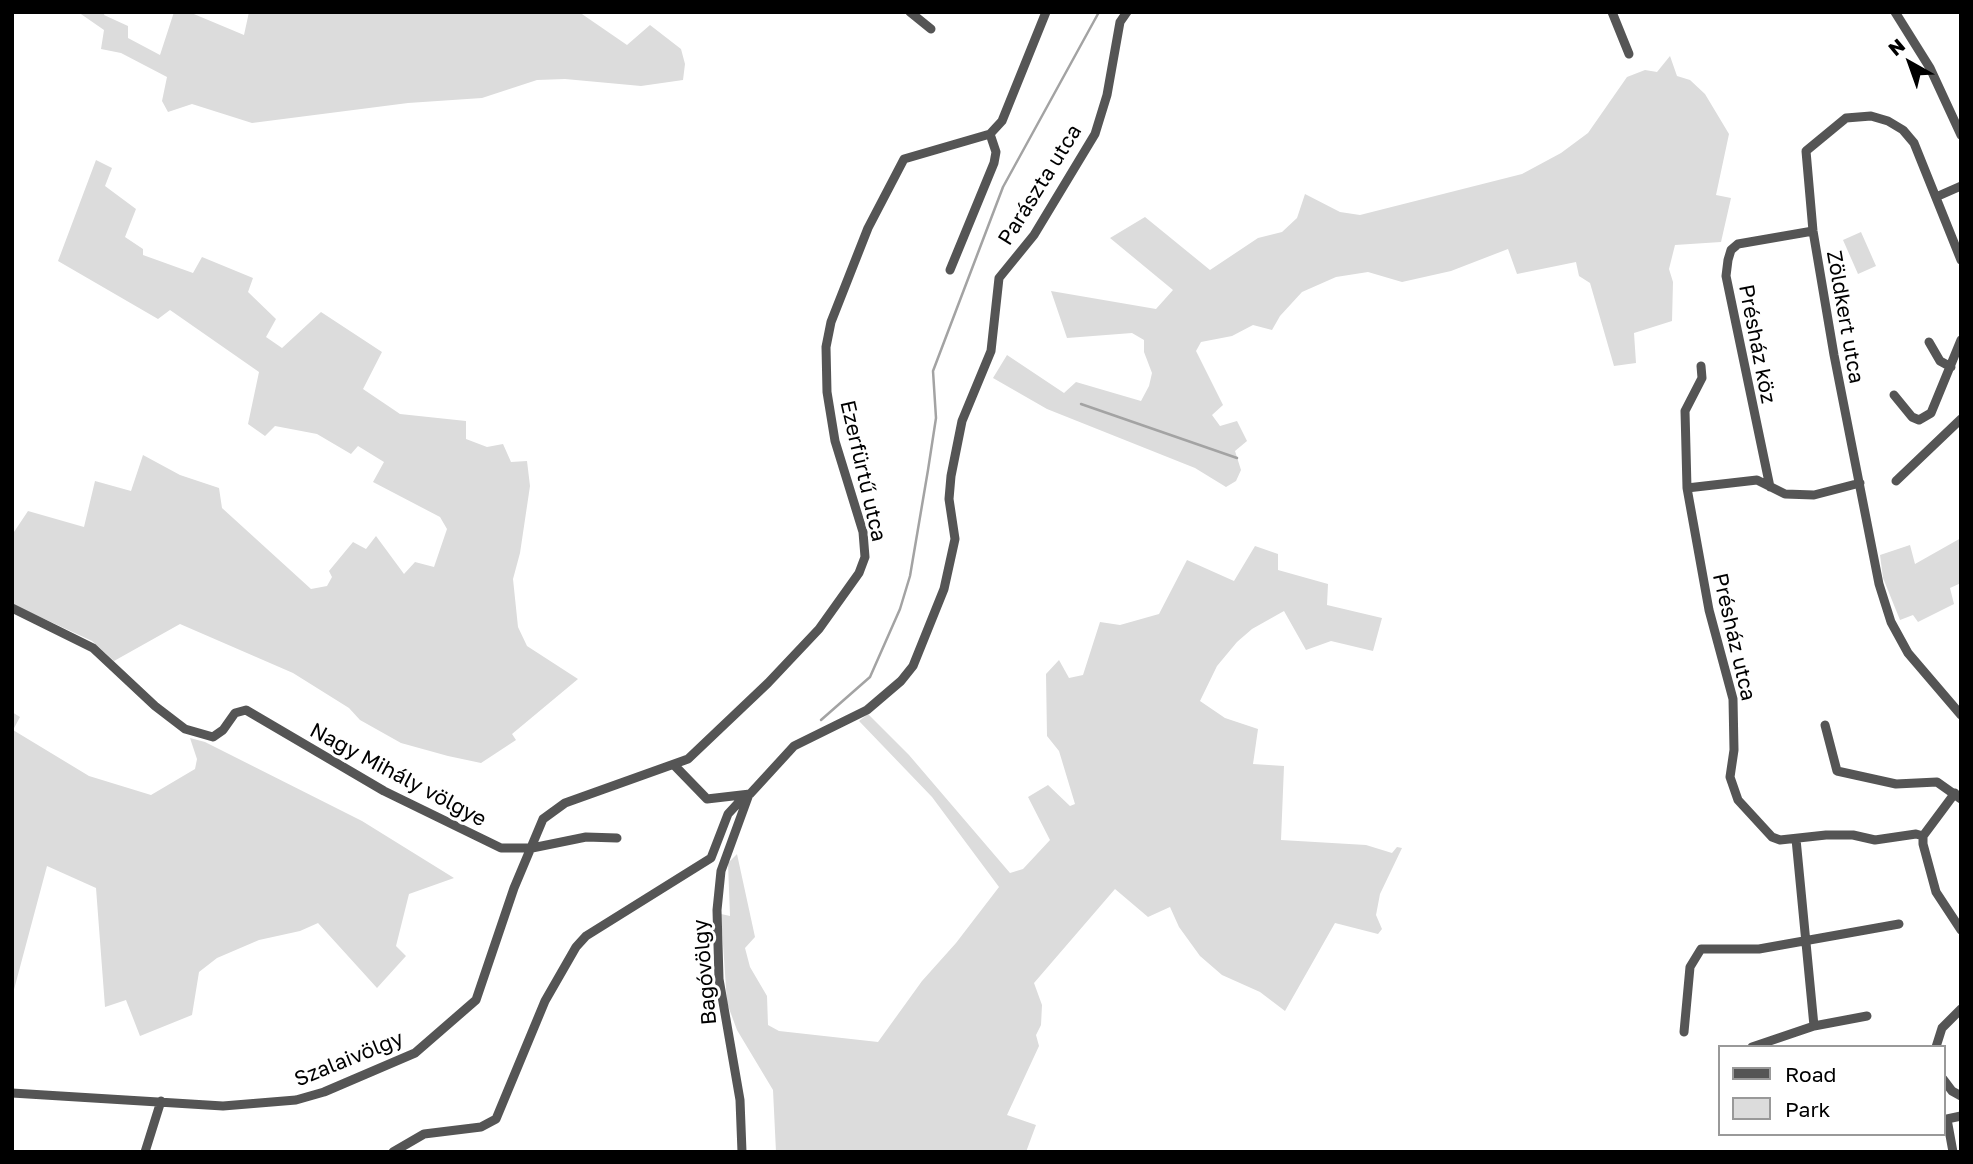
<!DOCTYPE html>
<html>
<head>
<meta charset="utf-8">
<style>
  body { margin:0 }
  #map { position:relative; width:1973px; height:1164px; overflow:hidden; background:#fff; font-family:"Golos Text",sans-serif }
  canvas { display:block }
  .frame { position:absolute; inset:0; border:14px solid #000; pointer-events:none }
  .legend { position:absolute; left:1718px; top:1045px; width:228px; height:91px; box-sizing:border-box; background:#fff; border:2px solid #999; margin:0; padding:9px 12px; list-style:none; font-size:21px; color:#000 }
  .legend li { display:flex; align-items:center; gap:14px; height:35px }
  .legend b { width:35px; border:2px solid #999 }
  .north { position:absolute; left:1875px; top:28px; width:70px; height:70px; -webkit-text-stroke:5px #fff; paint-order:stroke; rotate:320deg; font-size:19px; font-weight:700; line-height:28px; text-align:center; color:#000 }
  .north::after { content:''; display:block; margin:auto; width:24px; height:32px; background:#000; clip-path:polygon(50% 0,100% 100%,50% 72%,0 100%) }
</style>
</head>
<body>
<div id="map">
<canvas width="1973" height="1164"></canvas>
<div class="frame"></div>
<ul class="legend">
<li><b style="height:9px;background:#555"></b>Road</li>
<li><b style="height:19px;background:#dcdcdc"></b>Park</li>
</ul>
<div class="north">N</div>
</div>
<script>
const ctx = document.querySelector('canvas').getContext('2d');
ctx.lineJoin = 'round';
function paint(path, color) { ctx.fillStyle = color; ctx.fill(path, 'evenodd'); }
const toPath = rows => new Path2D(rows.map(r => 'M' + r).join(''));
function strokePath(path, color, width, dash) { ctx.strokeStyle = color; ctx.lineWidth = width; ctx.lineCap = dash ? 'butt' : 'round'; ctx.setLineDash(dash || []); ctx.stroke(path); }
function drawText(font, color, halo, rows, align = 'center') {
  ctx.font = font + ' "Golos Text",sans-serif'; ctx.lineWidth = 6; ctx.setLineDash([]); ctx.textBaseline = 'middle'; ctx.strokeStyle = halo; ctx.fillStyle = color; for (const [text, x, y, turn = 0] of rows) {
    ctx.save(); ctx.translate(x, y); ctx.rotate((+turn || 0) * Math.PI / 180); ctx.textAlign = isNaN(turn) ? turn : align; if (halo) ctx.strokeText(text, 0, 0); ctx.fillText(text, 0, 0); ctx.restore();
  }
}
paint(toPath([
  [78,12,105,12,104,15,128,26,128,38,160,55,174,12,189,12,244,35,249,12,579,12,627,45,650,25,681,49,685,64,683,80,641,86,565,79,537,80,482,98,408,103,252,123,192,104,168,112,162,101,167,77,121,53,101,49,104,30],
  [1670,56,1677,76,1690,80,1705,94,1729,134,1716,195,1731,198,1721,242,1675,245,1669,269,1673,282,1672,321,1634,333,1636,363,1614,366,1590,283,1579,276,1576,262,1517,274,1508,249,1451,271,1402,282,1368,272,1336,277,1302,292,1280,316,1272,330,1253,325,1232,336,1201,342,1196,351,1223,405,1212,415,1220,426,1237,421,1247,441,1235,451,1241,470,1236,481,1226,487,1195,468,1047,409,993,378,1007,355,1064,393,1076,382,1141,401,1149,386,1152,373,1144,352,1144,340,1132,333,1067,338,1051,291,1156,309,1173,290,1110,238,1145,217,1210,270,1258,238,1282,232,1297,218,1305,194,1340,212,1360,215,1522,174,1561,153,1588,133,1627,77,1645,70,1657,72],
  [96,160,112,168,105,186,136,209,125,237,143,249,143,255,193,273,202,257,253,278,248,292,276,319,266,337,282,348,321,312,382,352,363,389,400,414,466,421,466,439,487,447,503,444,511,462,527,461,530,486,520,553,513,579,518,627,527,646,578,679,512,734,516,740,481,763,448,756,401,743,360,720,349,708,293,673,180,624,114,661,92,641,12,604,12,535,28,511,84,527,95,481,131,491,143,455,180,475,219,488,222,508,311,589,327,586,332,577,329,571,353,542,366,549,376,536,404,574,415,562,434,567,447,529,440,517,373,482,384,462,358,446,351,454,317,434,275,426,265,436,248,424,259,372,170,310,158,319,58,261],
  [1861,232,1876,266,1858,274,1843,240],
  [1961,538,1961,583,1950,588,1954,604,1918,622,1913,615,1900,620,1883,578,1880,555,1910,545,1915,564],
  [1255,546,1278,554,1278,570,1328,584,1327,605,1382,618,1373,651,1331,641,1306,650,1284,611,1252,629,1237,642,1217,666,1200,701,1225,718,1258,729,1253,764,1284,766,1281,840,1366,845,1392,853,1397,847,1402,848,1380,894,1376,915,1382,929,1378,934,1335,923,1285,1011,1260,992,1222,975,1200,956,1179,927,1170,907,1148,917,1115,889,1034,983,1042,1005,1041,1025,1036,1035,1039,1046,1007,1115,1036,1125,1026,1152,776,1152,773,1090,737,1030,727,1003,721,914,730,916,728,863,737,854,755,937,745,948,750,967,767,996,768,1025,779,1031,878,1042,922,981,956,943,999,887,932,797,859,721,868,714,909,755,1010,873,1023,869,1050,840,1028,797,1048,785,1070,806,1075,804,1059,751,1047,736,1046,674,1059,660,1069,678,1083,675,1100,622,1120,625,1159,614,1187,560,1234,581],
  [12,712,20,717,13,730,89,776,151,795,195,769,197,759,190,738,205,742,362,821,454,878,409,894,396,946,406,956,377,988,318,923,300,931,259,940,217,958,199,972,192,1015,140,1036,126,1000,105,1007,96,888,47,866,12,997]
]), '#dcdcdc');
strokePath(toPath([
  [1081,404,1237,458],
  [821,720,870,677,900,609,910,576,928,470,936,418,933,371,1003,187,1099,12]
]), '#a3a3a3', 2.5);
strokePath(toPath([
  [910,12,931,29],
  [1612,12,1629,54],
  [1895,12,1930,68,1961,135],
  [1936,197,1961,186],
  [1961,260,1914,143,1903,130,1888,121,1871,116,1846,118,1806,151,1813,231,1834,355,1879,584,1891,622,1908,653,1961,715],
  [950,270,994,163,996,152,990,134],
  [1929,342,1940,361,1951,367],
  [1701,366,1702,378,1685,411,1687,488,1709,610,1733,699,1734,750,1730,777,1738,800,1772,837,1780,840,1826,835,1853,835,1875,840,1916,834,1923,836],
  [1894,395,1912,417,1919,420,1931,413,1961,340],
  [1896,481,1961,419],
  [1770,487,1726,276,1728,260,1731,250,1738,244,1813,231],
  [1687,488,1757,480,1785,494,1814,495,1860,483],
  [12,608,93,648,155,706,185,729,213,737,223,730,235,713,246,710,384,791,501,848,532,848,586,837,617,838],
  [1825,725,1837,771,1896,784,1937,782,1961,799],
  [675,766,707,799,750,794,794,746,867,710,901,681,913,666,944,589,955,539,949,499,951,476,962,421,991,351,999,278,1034,235,1095,134,1107,95,1120,22,1127,12],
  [1955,793,1923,836,1923,844,1936,892,1961,930],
  [1796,839,1814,1026],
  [1684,1032,1690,967,1701,949,1759,949,1899,924],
  [1752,1047,1814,1026,1867,1016],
  [1936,1047,1942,1028,1961,1009],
  [1943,1079,1952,1091,1961,1096],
  [12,1093,223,1106,296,1100,324,1092,415,1053,476,1000,514,888,543,819,565,803,688,759,768,683,819,629,859,573,865,557,863,532,835,441,827,392,826,347,831,322,868,228,904,159,990,134,1002,121,1046,12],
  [145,1152,161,1101],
  [393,1152,424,1134,481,1127,496,1119,545,1001,576,947,586,936,711,858,728,814,740,801],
  [742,1152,740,1100,719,979,717,910,721,871,748,797],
  [1953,1152,1947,1119,1961,1116]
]), '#555', 9);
drawText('21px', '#000', '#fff', [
  ["Parászta utca",1040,185,-58],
  ["Zöldkert utca",1845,317,80],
  ["Présház köz",1757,344,79],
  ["Ezerfürtű utca",863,471,77],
  ["Présház utca",1734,637,77],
  ["Nagy Mihály völgye",398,775,28],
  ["Bagóvölgy",705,972,-95],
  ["Szalaivölgy",349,1059,-22]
]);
</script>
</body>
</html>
